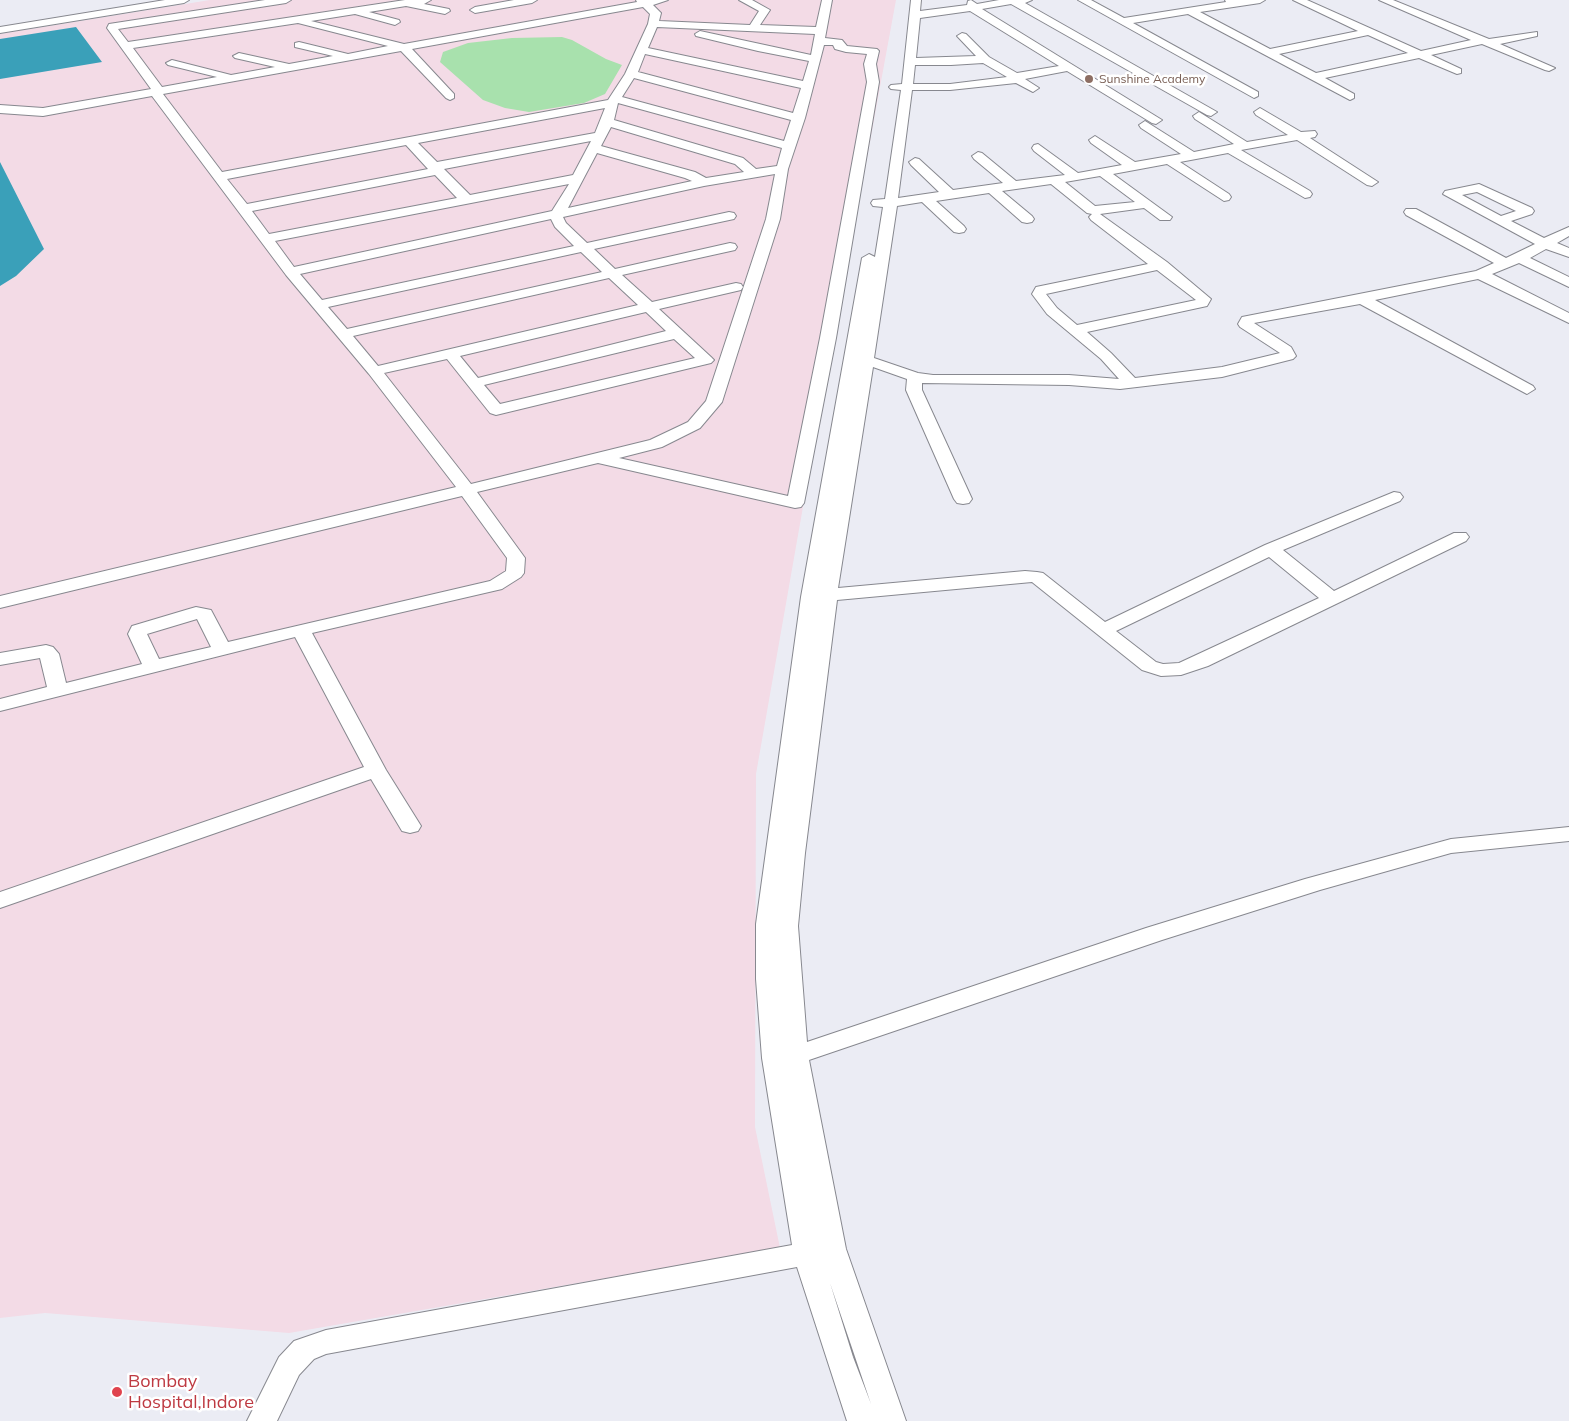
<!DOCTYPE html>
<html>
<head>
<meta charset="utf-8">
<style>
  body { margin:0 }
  canvas { display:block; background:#ebecf4 }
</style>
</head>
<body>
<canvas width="1569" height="1421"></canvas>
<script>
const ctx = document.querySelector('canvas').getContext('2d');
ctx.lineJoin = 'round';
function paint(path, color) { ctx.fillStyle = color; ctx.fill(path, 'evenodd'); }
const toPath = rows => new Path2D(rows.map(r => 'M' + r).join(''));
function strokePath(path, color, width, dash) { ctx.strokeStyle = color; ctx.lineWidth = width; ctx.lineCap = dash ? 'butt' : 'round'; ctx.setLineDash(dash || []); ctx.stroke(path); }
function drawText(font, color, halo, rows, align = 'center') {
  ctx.font = font + ' Mulish,sans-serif'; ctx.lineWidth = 5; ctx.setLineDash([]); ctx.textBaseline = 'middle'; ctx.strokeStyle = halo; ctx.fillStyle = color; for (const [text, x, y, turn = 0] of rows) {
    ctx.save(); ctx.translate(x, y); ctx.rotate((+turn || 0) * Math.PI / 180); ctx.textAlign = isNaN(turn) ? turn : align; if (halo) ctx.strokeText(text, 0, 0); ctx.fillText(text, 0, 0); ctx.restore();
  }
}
paint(toPath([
  [210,0,896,0,807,484,756,774,755,1127,780,1248,289,1333,45,1313,0,1318,0,34]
]), '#f3dbe6');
paint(toPath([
  [562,37,572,40,606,59,622,65,605,94,584,103,529,112,505,108,483,100,440,62,443,52,468,43,512,38]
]), '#a8e1ad');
paint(toPath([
  [76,27,102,62,0,79,0,39],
  [0,162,44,249,16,276,0,286]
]), '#3aa0b9');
const minor = toPath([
  [165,0,189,0,184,3,0,33,0,27,165,0],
  [265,0,291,0,286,3,118,29,128,42,405,0,431,0,424,4,449,9,450,11,445,14,406,6,369,12,399,20,400,22,395,25,355,14,311,21,404,44,637,2,636,0,668,0,653,5,661,13,659,21,750,25,759,11,739,0,752,0,770,10,760,25,816,27,822,0,832,0,825,38,842,40,847,46,877,49,879,51,876,64,879,82,836,338,804,503,801,507,795,508,598,463,477,492,525,558,524,573,521,577,502,589,312,633,386,770,421,826,418,831,410,833,402,831,371,779,0,908,0,892,364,767,295,637,0,711,0,699,47,687,40,658,0,665,0,653,46,645,53,647,59,654,66,683,142,664,128,634,132,626,189,609,196,607,211,610,228,642,490,581,506,571,507,558,462,496,0,608,0,596,456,487,369,374,286,275,152,96,43,116,0,113,0,105,43,108,151,89,107,28,109,24,265,0],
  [643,7,650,14,648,24,625,74,608,100,222,172,163,94,401,51,446,98,450,100,454,98,454,94,412,49,643,7],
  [298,23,388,46,348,54,299,42,295,43,295,47,333,56,289,64,239,53,233,56,235,58,275,67,231,75,172,60,166,63,168,65,217,77,162,87,133,48,298,23],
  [657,27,815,34,811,55,700,31,695,34,696,36,758,51,809,61,803,81,648,48,657,27],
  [824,45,833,45,835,49,846,52,867,54,864,64,867,82,820,338,788,496,619,458,662,447,700,428,722,402,780,219,788,169,805,118,824,45],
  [645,54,801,88,793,113,638,72,645,54],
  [634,78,791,120,784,141,622,97,634,78],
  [618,103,782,148,777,166,756,169,743,158,614,120,618,103],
  [605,108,595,133,437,162,418,143,605,108],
  [611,127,735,164,744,172,706,178,695,172,601,146,611,127],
  [591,141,573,175,470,195,444,169,591,141],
  [406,145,428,169,247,204,227,179,406,145],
  [597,153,685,178,692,181,568,208,597,153],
  [775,174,766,219,706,401,688,422,650,440,471,484,384,373,447,359,490,413,496,415,711,363,714,360,711,357,659,309,741,290,743,287,741,284,736,283,652,302,622,275,735,250,737,247,735,244,730,243,615,269,594,249,734,219,736,216,734,213,729,212,587,243,566,223,563,217,704,186,775,174],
  [435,175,457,198,269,234,252,211,435,175],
  [569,184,552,211,294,267,275,241,569,184],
  [551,219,555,227,574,246,322,300,300,274,551,219],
  [581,252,602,272,347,329,328,307,581,252],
  [609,278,638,305,378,366,353,336,609,278],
  [646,312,666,331,478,378,460,356,646,312],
  [674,339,695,358,500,404,484,385,674,339],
  [197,619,211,647,159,659,147,634,197,619],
  [514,0,537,0,532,3,475,13,470,10,475,7,514,0],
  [911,0,921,0,920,11,967,5,968,1,971,0,977,4,999,0,1032,0,1025,3,1217,112,1211,116,1207,115,1011,4,982,9,1162,120,1156,124,1152,123,1067,71,1025,79,1039,88,1033,92,1016,83,950,90,912,90,898,198,939,192,911,165,909,162,915,158,919,159,953,190,1003,183,974,159,972,156,978,152,982,153,1016,181,1065,175,1034,151,1032,148,1034,145,1038,144,1078,173,1122,165,1091,143,1089,140,1095,136,1135,162,1181,154,1141,128,1139,125,1145,121,1194,152,1234,144,1195,119,1193,116,1199,112,1247,142,1288,135,1256,115,1254,112,1260,108,1301,132,1315,131,1317,134,1315,137,1310,138,1378,182,1372,186,1367,185,1297,140,1241,150,1310,191,1312,194,1310,197,1305,198,1228,153,1180,162,1229,194,1231,197,1229,200,1224,201,1167,164,1113,174,1172,217,1170,220,1160,220,1144,208,1100,214,1167,262,1211,299,1207,306,1087,332,1111,353,1135,378,1222,367,1280,353,1240,327,1238,324,1242,317,1476,271,1494,263,1406,215,1404,212,1406,209,1416,209,1506,258,1535,244,1443,194,1445,191,1479,184,1532,208,1534,211,1532,214,1511,221,1544,238,1569,227,1569,236,1557,243,1569,248,1569,257,1546,249,1530,258,1569,277,1569,287,1519,263,1492,274,1569,313,1569,323,1478,279,1375,300,1533,386,1535,389,1527,394,1360,304,1254,323,1291,347,1296,356,1293,359,1222,377,1120,389,1069,385,922,383,922,390,972,499,969,503,963,504,957,503,954,499,906,390,907,379,873,367,838,588,1025,571,1037,572,1043,573,1105,622,1265,545,1394,492,1400,493,1403,497,1400,501,1283,550,1334,591,1454,533,1466,533,1469,537,1466,541,1208,666,1181,675,1161,676,1142,670,1032,582,837,600,805,853,798,926,807,1042,1146,928,1305,879,1451,839,1569,827,1569,841,1451,853,1320,890,1162,940,809,1060,846,1249,906,1421,847,1421,797,1267,326,1354,314,1359,299,1375,277,1421,247,1421,279,1357,294,1341,326,1330,792,1245,762,1058,756,979,756,924,801,597,862,258,869,254,875,257,883,207,873,206,871,203,873,200,885,199,901,90,891,89,889,87,891,85,902,84,911,0],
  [970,11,1059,66,1017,73,989,57,966,34,962,33,957,36,976,56,916,58,920,18,970,11],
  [983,63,1007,77,950,84,913,84,915,65,951,65,983,63],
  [1100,176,1135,202,1095,206,1065,182,1100,176],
  [1051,184,1087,213,1092,214,1089,217,1091,220,1148,264,1036,287,1032,294,1047,314,1101,359,1119,379,1069,375,933,375,918,373,874,358,897,206,922,202,954,232,959,233,964,232,966,229,964,226,936,201,989,193,1022,222,1027,223,1032,222,1034,219,1032,216,1002,191,1051,184],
  [1477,192,1516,211,1501,216,1462,195,1477,192],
  [1157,270,1196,300,1077,325,1057,308,1046,294,1157,270],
  [1269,557,1319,598,1179,663,1163,664,1156,662,1116,631,1269,557],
  [830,1283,871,1404,853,1357,830,1283],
  [1078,0,1091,0,1124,18,1226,2,1225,0,1265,0,1260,3,1200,12,1270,49,1358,31,1293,0,1307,0,1421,51,1471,40,1379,0,1393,0,1489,39,1537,32,1537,36,1500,44,1555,68,1549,71,1545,70,1482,44,1431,55,1461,69,1461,73,1457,74,1419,58,1325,78,1354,94,1354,98,1350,100,1188,14,1133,23,1258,92,1258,96,1254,98,1078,0],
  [1368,35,1408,53,1316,73,1279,54,1368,35]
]);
strokePath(minor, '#87888f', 2);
paint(minor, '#fff');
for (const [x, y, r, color] of [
  [1089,79,5,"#8d6e63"],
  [117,1392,6,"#e0444e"]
]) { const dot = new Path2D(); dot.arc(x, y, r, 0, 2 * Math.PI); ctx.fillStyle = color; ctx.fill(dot); strokePath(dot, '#fff', 2); }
drawText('12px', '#785e54', '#fff', [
  ["Sunshine Academy",1099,79]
], 'left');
drawText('18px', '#be3a42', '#fff', [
  ["Bombay",128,1382],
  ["Hospital,Indore",128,1403]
], 'left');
</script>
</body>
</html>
